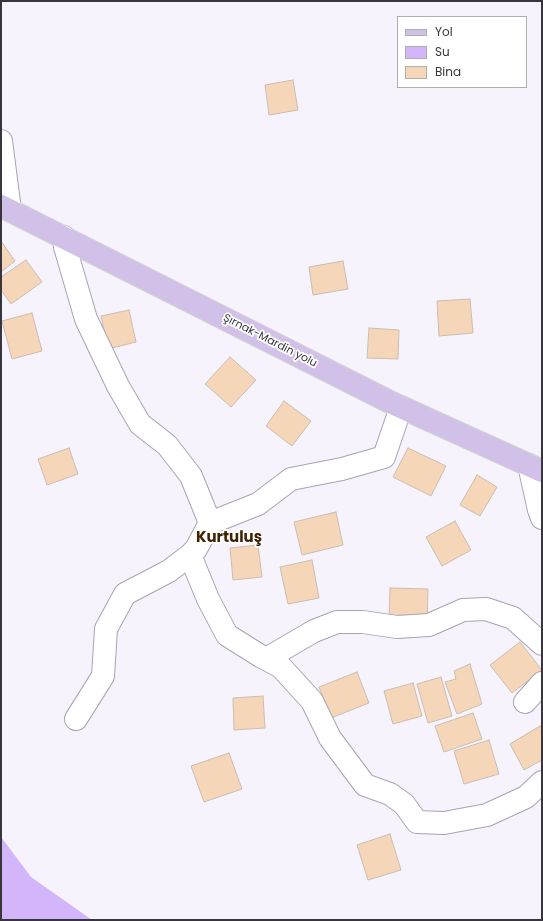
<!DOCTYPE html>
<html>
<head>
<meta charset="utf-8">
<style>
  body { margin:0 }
  #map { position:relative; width:543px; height:921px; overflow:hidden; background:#f7f3fd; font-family:Poppins,sans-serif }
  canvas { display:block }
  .frame { position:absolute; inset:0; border:2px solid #38353c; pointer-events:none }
  .legend { position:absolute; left:397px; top:16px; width:130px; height:72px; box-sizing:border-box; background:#fff; border:1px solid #afaeb1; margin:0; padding:5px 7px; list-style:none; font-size:12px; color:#38353c }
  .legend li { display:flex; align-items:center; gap:8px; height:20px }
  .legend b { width:20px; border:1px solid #afaeb1 }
</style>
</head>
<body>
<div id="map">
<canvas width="543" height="921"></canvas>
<div class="frame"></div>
<ul class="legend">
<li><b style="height:5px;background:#d1c0e8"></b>Yol</li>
<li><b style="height:11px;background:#d3b5fc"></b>Su</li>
<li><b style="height:11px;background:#f5d6b9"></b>Bina</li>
</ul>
</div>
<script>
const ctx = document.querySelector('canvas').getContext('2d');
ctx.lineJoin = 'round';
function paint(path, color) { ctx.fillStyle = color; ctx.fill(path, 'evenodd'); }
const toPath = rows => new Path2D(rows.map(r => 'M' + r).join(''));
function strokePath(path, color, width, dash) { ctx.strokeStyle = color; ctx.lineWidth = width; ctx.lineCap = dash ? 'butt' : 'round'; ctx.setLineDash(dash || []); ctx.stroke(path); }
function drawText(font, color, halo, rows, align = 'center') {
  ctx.font = font + ' Poppins,sans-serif'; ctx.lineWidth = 3.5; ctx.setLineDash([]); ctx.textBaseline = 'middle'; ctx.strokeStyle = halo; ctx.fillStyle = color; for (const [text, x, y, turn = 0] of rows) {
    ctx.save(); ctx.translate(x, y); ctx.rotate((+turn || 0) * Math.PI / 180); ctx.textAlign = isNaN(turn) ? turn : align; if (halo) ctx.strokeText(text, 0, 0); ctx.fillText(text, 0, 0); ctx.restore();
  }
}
paint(toPath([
  [1,837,31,877,92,920,1,920]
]), '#d3b5fc');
const building = toPath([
  [293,80,298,110,269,115,265,85,293,80],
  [1,241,15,261,1,272,1,241],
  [26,260,42,282,11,304,1,290,1,277,26,260],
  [343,261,348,289,313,295,309,267,343,261],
  [470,299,473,333,439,336,437,301,470,299],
  [129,310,136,342,108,349,101,316,129,310],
  [32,313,42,351,12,359,2,321,32,313],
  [369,328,399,330,398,359,367,358,369,328],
  [230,357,256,380,231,407,205,384,230,357],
  [284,401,311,421,292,446,266,426,284,401],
  [69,448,78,474,47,485,38,459,69,448],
  [408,448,446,466,431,496,393,477,408,448],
  [477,475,497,487,480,516,460,505,477,475],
  [336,512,343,545,302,555,294,522,336,512],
  [455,521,471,550,442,566,426,537,455,521],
  [258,545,262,577,233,580,230,548,258,545],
  [312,560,319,598,288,604,280,567,312,560],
  [390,588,428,589,427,622,389,621,390,588],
  [520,642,542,670,512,693,490,665,520,642],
  [470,664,482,704,457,714,445,682,456,679,454,671,470,664],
  [357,672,369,703,331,718,319,687,357,672],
  [441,677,452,716,428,723,417,684,441,677],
  [413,683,422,716,393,724,384,691,413,683],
  [263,696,265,728,234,730,233,698,263,696],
  [473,713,482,739,444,752,435,726,473,713],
  [540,726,542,729,542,760,524,770,510,744,540,726],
  [489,740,499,774,464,784,454,751,489,740],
  [229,753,242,789,204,802,191,766,229,753],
  [390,834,401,870,368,880,357,845,390,834]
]);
paint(building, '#f5d6b9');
strokePath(building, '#cabdb0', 1);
const minor = toPath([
  [1,141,10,210],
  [64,237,65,247,86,319,118,386,140,424,167,445,191,476,210,523],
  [529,465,539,510,542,518],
  [190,555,208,599,227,635,262,657,281,667,312,701,330,738,365,785,390,794,404,804,417,822,444,823,487,815,526,797,542,782],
  [266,659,314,631,337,622,363,622,397,627,429,625,463,610,486,609,513,618,542,644],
  [525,702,542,683],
  [76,719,103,676,106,629,125,594,169,571,190,555,196,549,210,523,258,504,291,479,342,469,384,457,401,407]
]);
const major = toPath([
  [1,206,392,403,542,471]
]);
strokePath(minor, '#a9a3b2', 24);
strokePath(major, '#d3d3d4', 24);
strokePath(minor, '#fff', 22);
strokePath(major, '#d1c0e8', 22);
drawText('11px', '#38353c', '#fff', [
  ["Şırnak-Mardin yolu",270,341,27]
]);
drawText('bold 15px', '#3f2304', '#fff', [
  ["Kurtuluş",229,538]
]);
</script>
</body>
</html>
